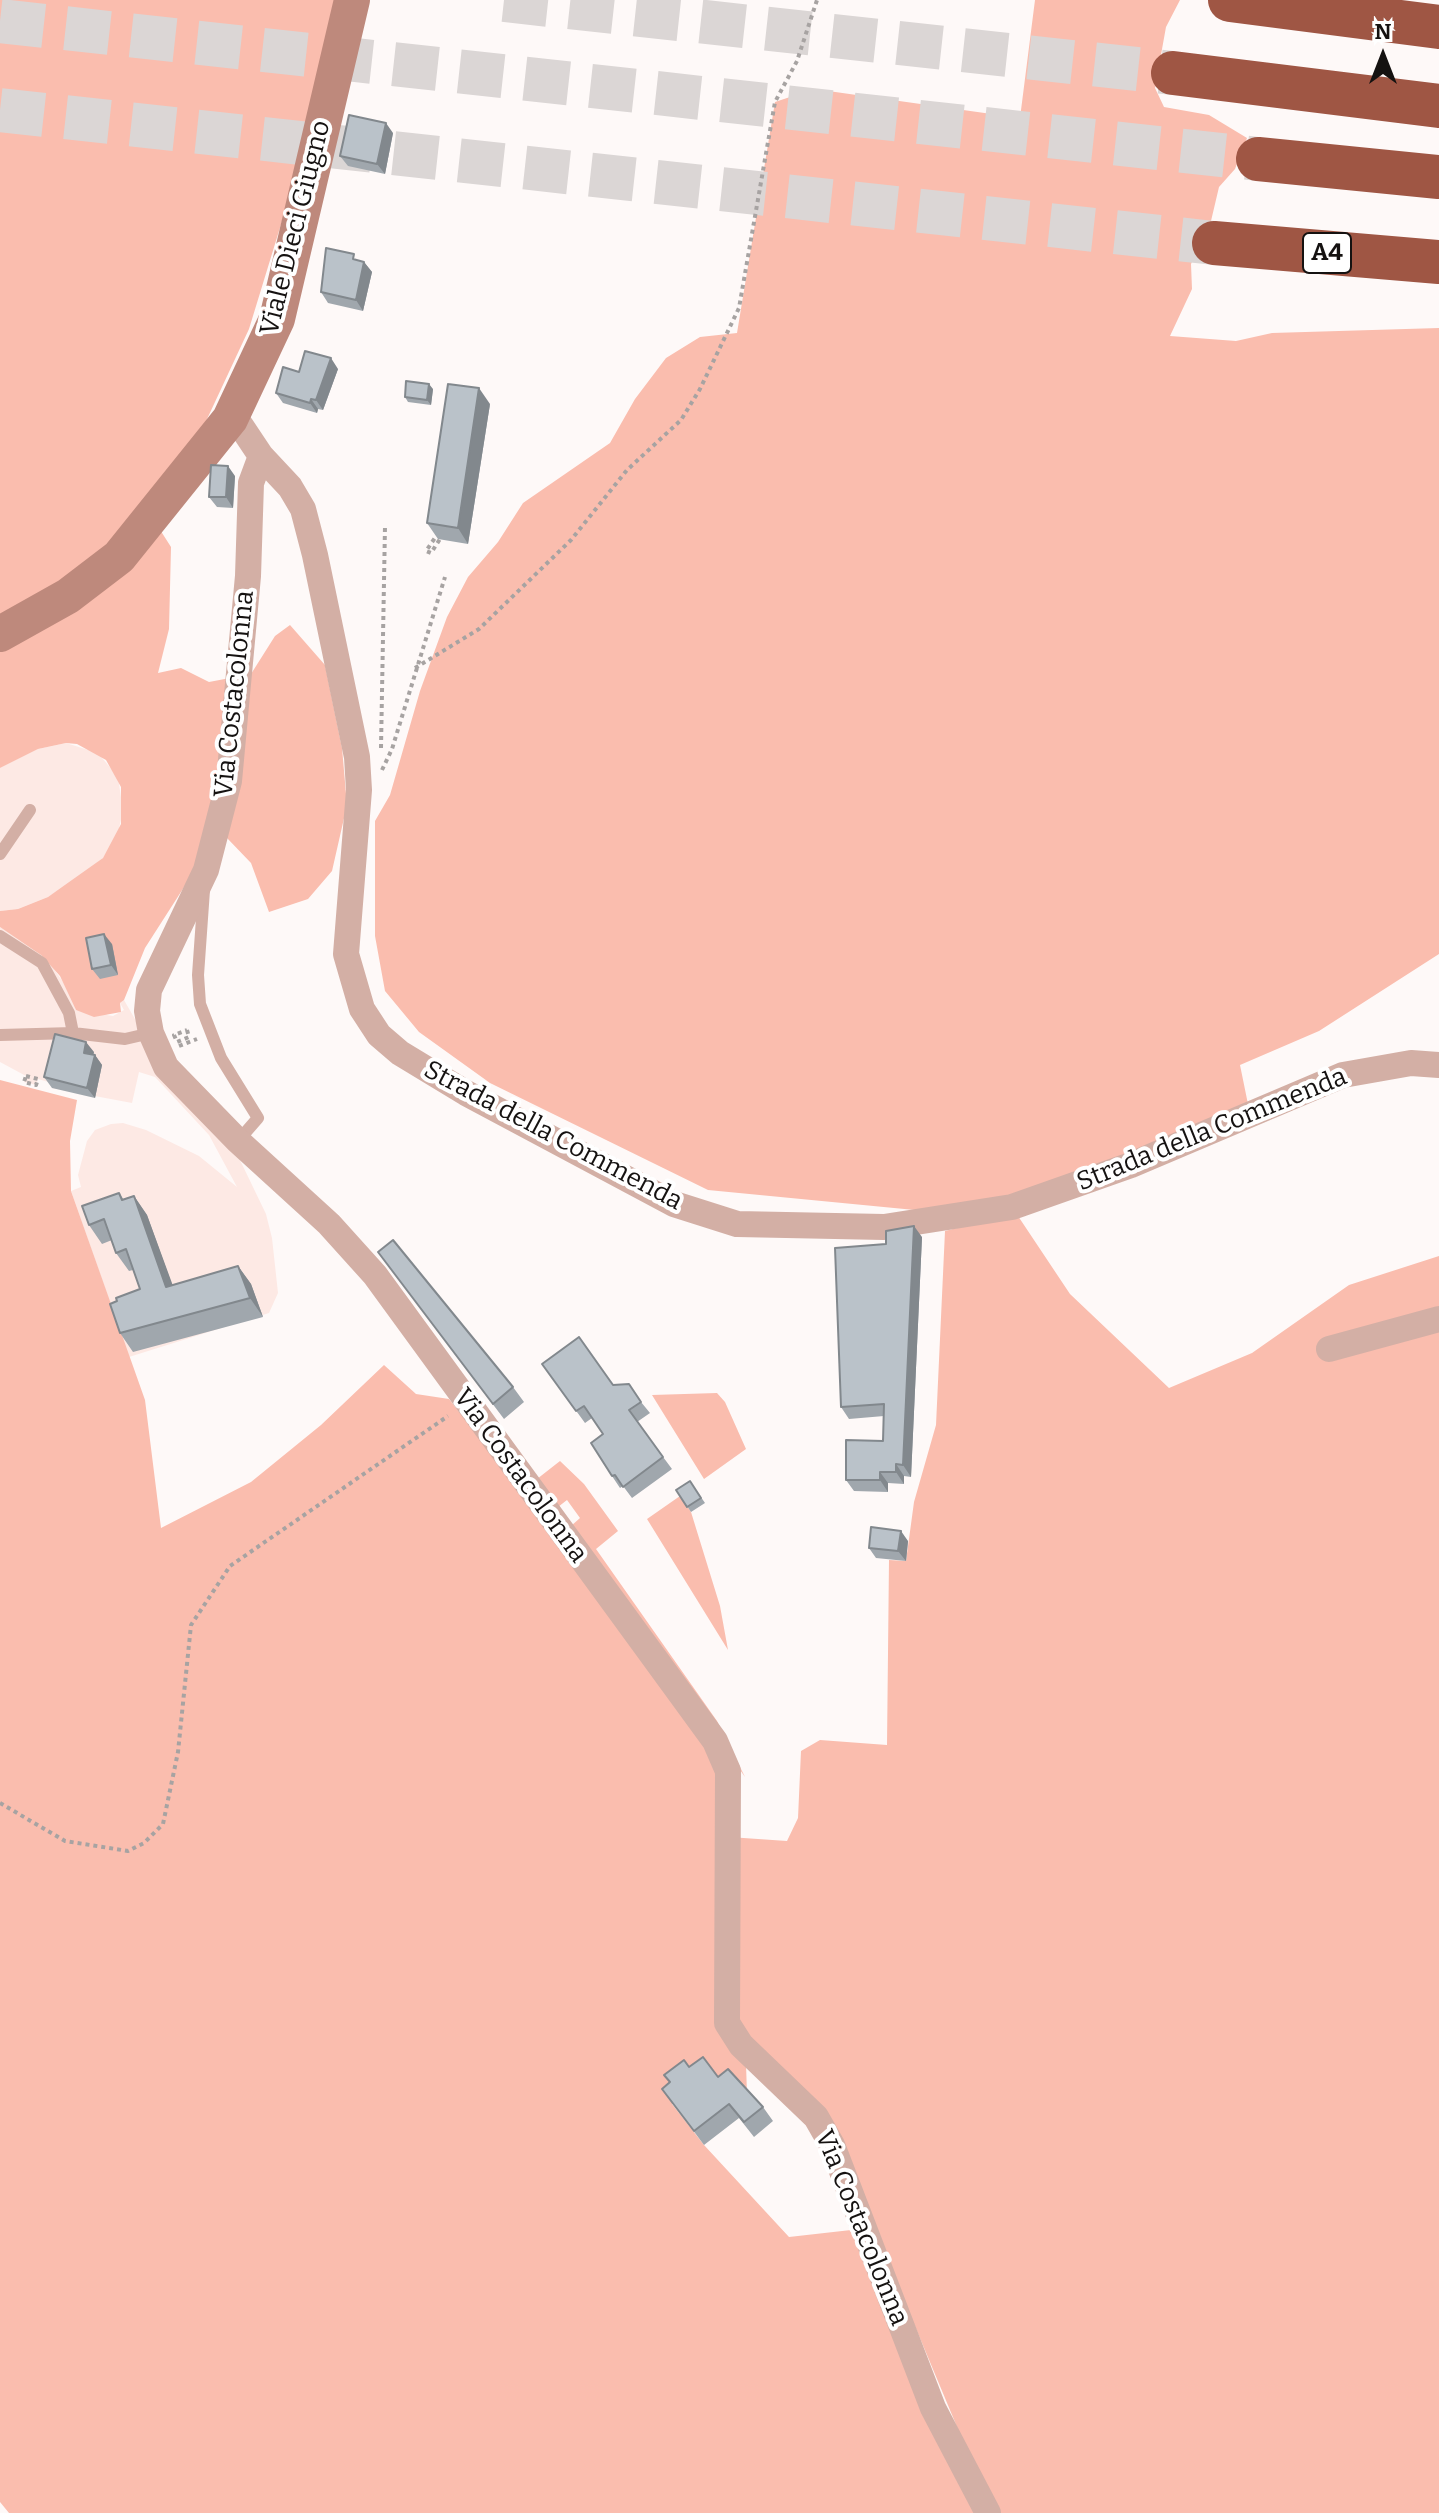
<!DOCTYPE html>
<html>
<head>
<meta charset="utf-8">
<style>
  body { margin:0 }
  #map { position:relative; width:1439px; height:2513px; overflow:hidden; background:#fef9f8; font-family:Bitter,serif }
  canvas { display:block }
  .north { position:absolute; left:1343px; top:16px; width:80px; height:80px; -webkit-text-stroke:6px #fff; paint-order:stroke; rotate:0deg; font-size:22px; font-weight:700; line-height:32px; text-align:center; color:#151211 }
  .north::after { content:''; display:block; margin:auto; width:28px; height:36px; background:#151211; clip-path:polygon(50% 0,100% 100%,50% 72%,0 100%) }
</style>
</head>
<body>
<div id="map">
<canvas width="1439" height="2513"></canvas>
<div class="north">N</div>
</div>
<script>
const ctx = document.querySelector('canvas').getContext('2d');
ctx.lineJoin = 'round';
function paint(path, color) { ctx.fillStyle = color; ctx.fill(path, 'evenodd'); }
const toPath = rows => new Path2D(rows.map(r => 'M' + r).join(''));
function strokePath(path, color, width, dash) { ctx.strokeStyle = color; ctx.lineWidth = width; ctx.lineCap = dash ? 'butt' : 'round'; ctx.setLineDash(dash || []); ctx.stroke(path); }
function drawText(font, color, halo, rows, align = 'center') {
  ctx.font = font + ' Bitter,serif'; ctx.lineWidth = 8; ctx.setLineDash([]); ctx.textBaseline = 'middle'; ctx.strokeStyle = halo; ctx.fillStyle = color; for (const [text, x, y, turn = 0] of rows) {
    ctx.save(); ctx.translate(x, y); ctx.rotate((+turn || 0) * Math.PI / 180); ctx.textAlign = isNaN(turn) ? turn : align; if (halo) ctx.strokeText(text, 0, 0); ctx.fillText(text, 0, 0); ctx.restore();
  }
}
paint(toPath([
  [66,743,98,753,118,777,123,811,117,837,103,858,84,874,48,897,18,909,0,911,0,768,38,749],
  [0,927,32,947,51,965,71,993,76,1010,113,1016,124,1010,120,1003,124,1000,151,1047,239,1158,266,1214,272,1238,278,1293,269,1313,129,1357,71,1191,81,1187,78,1175,87,1141,95,1130,111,1124,123,1123,146,1130,199,1156,237,1187,209,1135,155,1077,139,1072,132,1103,52,1088,52,1083,38,1079,36,1085,24,1082,26,1076,0,1062]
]), '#fde9e4');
paint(toPath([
  [0,0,339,0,286,208,249,329,201,432,98,563,0,624],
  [1035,0,1180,0,1166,27,1155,88,1164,107,1209,115,1247,138,1235,169,1219,187,1211,221,1191,264,1192,289,1170,336,1236,341,1272,333,1439,328,1439,954,1319,1031,1240,1065,1250,1114,1012,1207,925,1211,708,1190,490,1083,419,1032,385,991,375,936,375,821,390,795,420,691,447,617,468,577,498,542,523,503,610,443,635,399,666,358,700,337,737,333,775,102,814,89,1020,118],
  [157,525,171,547,169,629,158,673,181,668,209,682,251,674,275,636,290,625,325,665,342,748,347,805,332,871,308,899,269,912,251,863,227,838,195,870,145,948,124,1000,120,1003,121,1012,94,1017,76,1010,60,976,41,955,0,927,0,911,18,909,48,897,103,858,121,824,121,787,106,760,77,744,66,743,38,749,0,768,0,650],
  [0,1080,77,1100,70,1141,71,1191,145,1400,161,1528,251,1482,321,1425,384,1365,416,1394,449,1399,715,1741,729,1837,787,1841,798,1818,801,1751,820,1740,887,1745,889,1560,906,1561,914,1502,936,1425,945,1231,1016,1213,1070,1294,1169,1388,1252,1353,1349,1285,1439,1256,1439,2513,993,2513,846,2161,746,2064,747,2094,672,2104,704,2145,789,2237,851,2230,920,2402,978,2513,9,2513,0,2502],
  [717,1393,725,1402,746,1449,704,1479,652,1395],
  [560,1461,584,1484,618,1531,596,1549,717,1721,745,1777,571,1526,580,1518,567,1500,558,1507,537,1479],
  [680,1496,691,1512,720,1606,728,1650,647,1519]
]), '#fabdae');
strokePath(toPath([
  [504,0,1173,73],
  [0,21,1258,159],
  [0,110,1214,243]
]), '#dbd6d5', 44, [44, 22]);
strokePath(toPath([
  [439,532,440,539,431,553,426,551,439,532],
  [415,668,479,629,571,540,627,470,681,420,700,389,739,308,775,102,797,61,817,0],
  [381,748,385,526],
  [382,770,392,749,445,577],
  [187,1030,189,1037,177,1042,174,1035,187,1030],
  [179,1046,197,1039],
  [26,1076,38,1079,36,1085,24,1082,26,1076],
  [0,1803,65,1841,128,1851,144,1843,163,1824,178,1752,191,1625,230,1566,448,1416]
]), '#a7a3a2', 4, [4, 4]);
strokePath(toPath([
  [0,854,30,810],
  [204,890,198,975,200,1004,221,1058,258,1118,238,1141],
  [0,936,42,963,69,1013,73,1033],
  [0,1035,73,1033,125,1039,151,1033]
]), '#d3afa5', 12);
strokePath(toPath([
  [230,419,241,426,261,456,290,487,303,509,315,555,357,757,359,790,346,954,362,1009,379,1035,400,1053,466,1093,674,1204,737,1224,884,1227,1012,1207,1131,1165,1343,1075,1411,1063,1439,1065],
  [261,456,251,483,248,576,229,781,206,870,149,990,147,1011,151,1033,166,1067,238,1141,329,1224,375,1275,715,1741,728,1771,727,2023,741,2045,816,2117,832,2145,933,2408,988,2513],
  [1329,1349,1439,1319]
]), '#d3afa5', 26);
strokePath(toPath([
  [0,634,68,596,119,557,230,419,277,319,352,0]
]), '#be897c', 36);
strokePath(toPath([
  [1230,0,1439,27],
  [1173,73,1439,106],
  [1258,159,1439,177],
  [1214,243,1439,262]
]), '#9f5644', 44);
paint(toPath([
  [393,133,385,174,348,166,340,156],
  [358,260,364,262,372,272,363,311,328,303,321,292],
  [338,369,323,410,318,409,317,413,283,403,276,393,299,372],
  [433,389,431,405,408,402,405,397],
  [490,404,468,544,438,539,427,523],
  [235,476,233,508,217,507,209,497],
  [112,944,118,975,100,979,92,969],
  [94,1052,93,1055,95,1055,102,1065,95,1098,52,1088,44,1077],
  [119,1193,124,1200,134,1196,147,1215,172,1285,238,1266,251,1284,263,1317,133,1352,120,1333,117,1301,140,1289,133,1270,129,1271,116,1253,112,1240,102,1244,89,1225],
  [922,1237,911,1477,904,1476,904,1484,888,1483,888,1492,854,1491,846,1480,883,1441,884,1416,849,1419,841,1407,886,1244],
  [378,1252,513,1387,524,1402,504,1419],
  [542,1364,613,1385,641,1402,650,1413,637,1422,672,1469,632,1498,623,1486,620,1488,612,1476,603,1434,592,1418,585,1423],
  [690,1481,705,1503,691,1512,676,1490],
  [908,1541,906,1561,876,1558,869,1548],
  [689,2067,718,2077,763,2107,773,2121,754,2137,739,2118,704,2145,662,2089]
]), '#a0a7ad');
paint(toPath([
  [386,123,393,133,385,174,377,164],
  [364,262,372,272,363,311,356,300],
  [331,358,338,369,323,410,316,400],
  [429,384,433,389,431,405,427,400],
  [479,388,490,404,468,544,458,528],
  [311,399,318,409,317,413,310,403],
  [228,466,235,476,233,508,226,497],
  [104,934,112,944,118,975,111,965],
  [86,1042,94,1052,91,1063,84,1053],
  [95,1055,102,1065,95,1098,87,1088],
  [134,1196,147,1215,180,1305,166,1287],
  [914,1226,922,1237,911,1477,903,1465],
  [238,1266,251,1284,263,1317,250,1298],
  [896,1464,904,1476,904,1484,896,1472],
  [880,1472,888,1483,888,1492,880,1480],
  [901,1531,908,1541,906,1561,898,1551]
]), '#82888d');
const building = toPath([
  [349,115,386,123,377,164,340,156,349,115],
  [326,248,354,254,353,259,364,262,356,300,321,292,326,248],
  [305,351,331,358,316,400,311,399,310,403,276,393,283,367,299,372,305,351],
  [406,381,429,384,427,400,405,397,406,381],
  [448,384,479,388,458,528,427,523,448,384],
  [211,465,228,466,226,497,209,497,211,465],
  [104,934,111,965,92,969,86,938,104,934],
  [55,1034,86,1042,84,1053,95,1055,87,1088,44,1077,55,1034],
  [119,1193,122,1200,134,1196,166,1287,238,1266,250,1298,120,1333,110,1304,117,1301,116,1298,140,1289,126,1249,116,1253,104,1219,89,1225,82,1206,119,1193],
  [914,1226,903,1465,896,1464,896,1472,880,1472,880,1480,846,1480,846,1440,883,1441,884,1404,841,1407,835,1248,886,1244,886,1231,914,1226],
  [393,1240,513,1387,493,1404,378,1252,393,1240],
  [579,1337,613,1385,629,1384,641,1402,629,1410,663,1457,623,1487,615,1475,612,1476,591,1443,603,1434,584,1406,576,1411,542,1364,579,1337],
  [690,1481,701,1498,687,1507,676,1490,690,1481],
  [871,1527,901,1531,898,1551,869,1548,871,1527],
  [703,2057,718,2077,728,2069,763,2107,744,2122,729,2104,694,2131,662,2089,670,2082,664,2075,684,2060,689,2067,703,2057]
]);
paint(building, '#bac2c9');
strokePath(building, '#82888d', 2);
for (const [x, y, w] of [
  [1327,253,48]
]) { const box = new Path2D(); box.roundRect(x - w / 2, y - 20, w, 40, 6); ctx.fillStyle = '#fff'; ctx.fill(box); strokePath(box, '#151211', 2); }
drawText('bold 24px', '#151211', null, [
  ["A4",1327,253]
]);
drawText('26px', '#151211', '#fff', [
  ["Viale Dieci Giugno",296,228,-76],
  ["Via Costacolonna",235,694,-84],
  ["Strada della Commenda",1212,1130,-22],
  ["Strada della Commenda",553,1136,28],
  ["Via Costacolonna",520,1476,54],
  ["Via Costacolonna",861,2228,68]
]);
</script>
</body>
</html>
